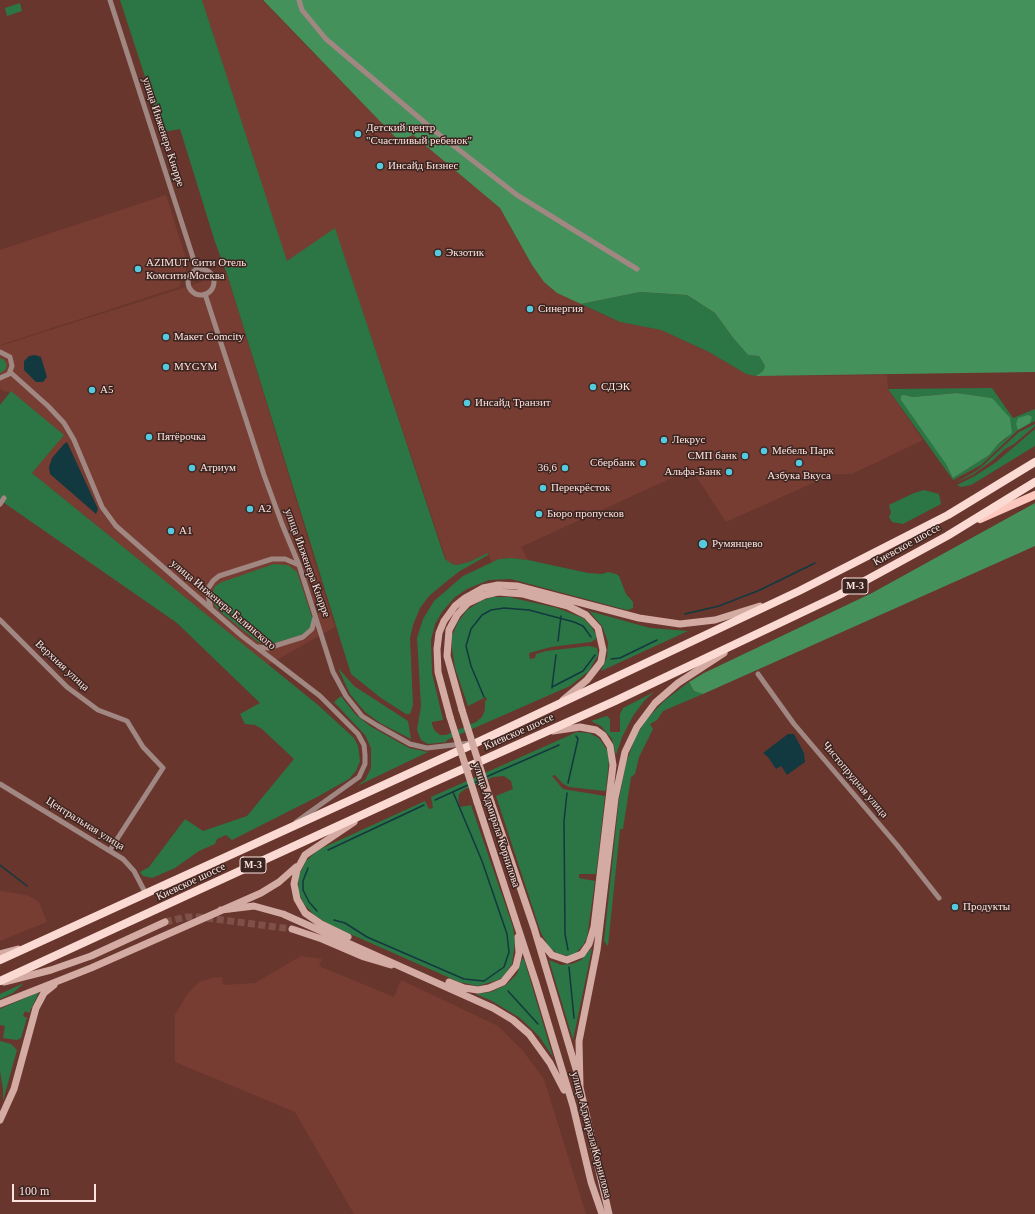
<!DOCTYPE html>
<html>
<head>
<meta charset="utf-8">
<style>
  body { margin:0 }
  #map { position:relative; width:1035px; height:1214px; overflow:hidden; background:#68362d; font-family:Georgia,serif }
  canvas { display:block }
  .scale { position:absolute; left:12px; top:1184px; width:84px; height:18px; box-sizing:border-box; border:2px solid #fde3de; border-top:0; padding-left:5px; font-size:12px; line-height:14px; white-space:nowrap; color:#fde3de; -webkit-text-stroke:3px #3c2521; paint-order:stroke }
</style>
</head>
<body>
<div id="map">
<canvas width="1035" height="1214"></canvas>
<div class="scale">100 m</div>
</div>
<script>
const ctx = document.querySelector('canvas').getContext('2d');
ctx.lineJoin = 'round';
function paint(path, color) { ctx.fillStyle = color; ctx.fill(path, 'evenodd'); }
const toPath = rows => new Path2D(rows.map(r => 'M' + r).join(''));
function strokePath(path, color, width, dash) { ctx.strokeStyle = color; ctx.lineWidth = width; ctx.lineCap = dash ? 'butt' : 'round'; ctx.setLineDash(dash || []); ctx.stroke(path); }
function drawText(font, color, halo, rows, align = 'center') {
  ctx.font = font + ' Georgia,serif'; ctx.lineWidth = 3; ctx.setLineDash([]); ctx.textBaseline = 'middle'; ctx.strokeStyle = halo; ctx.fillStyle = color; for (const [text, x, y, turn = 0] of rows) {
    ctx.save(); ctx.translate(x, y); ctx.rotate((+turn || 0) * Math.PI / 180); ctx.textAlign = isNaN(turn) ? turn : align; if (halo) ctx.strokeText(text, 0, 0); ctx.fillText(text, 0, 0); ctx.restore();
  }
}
paint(toPath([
  [202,0,262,0,399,141,413,135,500,208,532,265,544,282,557,293,608,317,620,322,661,330,709,352,746,374,756,376,887,375,888,389,923,440,852,474,833,474,726,522,694,473,687,471,521,547,528,560,511,558,499,559,492,563,488,553,469,562,457,565,447,562,335,229,287,262],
  [166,195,188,265,179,287,0,345,0,250],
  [227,274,335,627,268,665,32,473,11,392,3,391,0,388,0,346],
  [0,891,27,895,39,902,47,922,0,941],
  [301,956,322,959,319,966,394,997,401,980,498,1026,523,1051,544,1079,586,1214,354,1214,295,1112,175,1062,175,1015,188,993,199,982,212,978,222,977,223,985,255,983]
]), '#773d32');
paint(toPath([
  [120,0,202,0,287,261,335,228,445,559,452,564,457,565,469,562,488,553,488,555,460,571,447,581,429,596,420,608,413,625,410,638,413,705,410,714,406,714,381,698,351,674,227,274,215,242,180,129,163,132],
  [20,3,22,11,7,16,5,8],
  [640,292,687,295,715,313,734,339,748,355,759,356,765,366,763,371,756,376,746,374,709,352,661,330,620,322,581,304],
  [0,358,4,360,7,365,5,370,0,373],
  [992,388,1013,418,1035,409,1035,421,1018,430,981,465,953,480,888,389],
  [957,393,992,398,1007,438,998,444,989,455,953,478,946,464,904,395,913,397],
  [11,391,64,435,32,473,318,705,354,738,358,746,360,761,356,771,349,779,317,797,232,840,226,835,217,839,215,844,199,851,175,868,152,878,143,876,140,872,149,867,185,819,203,831,247,816,294,759,262,729,255,725,245,724,240,714,260,703,177,623,0,500,0,405],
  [1035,424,1035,426,1014,444,1005,449,993,460,974,474,955,483,978,470,1019,432],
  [1035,429,1035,446,971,485,961,487,957,485,975,476,995,463],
  [924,490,939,494,941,504,903,524,892,522,889,517,891,513,889,505,914,493],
  [511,558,528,560,588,573,602,574,608,572,616,574,619,576,626,594,633,602,633,608,628,610,623,609,511,579,489,580,467,589,455,597,442,612,435,624,431,640,432,673,443,720,432,722,432,724,434,730,440,735,446,735,476,722,482,717,485,710,485,701,487,700,486,697,468,706,455,668,452,648,452,636,458,622,467,610,481,601,492,597,509,597,557,608,583,618,591,626,596,635,596,639,591,642,551,647,529,653,530,659,535,658,536,654,546,651,589,646,597,648,598,655,589,671,570,686,447,740,446,742,428,744,421,740,417,730,421,706,417,638,423,619,434,601,463,576,499,559],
  [274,564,288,565,297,572,313,620,311,627,302,635,268,645,258,642,218,610,213,603,212,594,215,586,222,582],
  [589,611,650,628,688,631,601,671,607,657,608,642,602,626],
  [338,668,354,686,408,721,411,739,380,723,365,712,350,694],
  [689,682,694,691,703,694,663,711,657,720,650,724,653,729,639,757,635,774,631,777,623,829,620,829,608,946,604,941,619,799,626,763,635,738,645,721,664,701],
  [654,692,644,701,633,716,622,737,616,755,612,739,601,726,591,721,607,716,610,719,610,732,620,732,620,714,623,708],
  [341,696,355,714,370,726,409,748,428,752,357,786,365,780,371,768,371,748,365,735,334,702],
  [577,732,589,733,599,738,607,750,609,760,606,790,604,791,569,787,562,783,555,775,552,776,563,789,605,796,596,874,579,874,579,878,595,881,587,937,584,944,576,953,568,956,557,953,549,947,541,933,496,796,513,789,511,781,504,776,493,777,465,789,459,794,458,800,460,807,471,805,513,927,515,942,512,964,503,977,498,980,478,986,459,982,332,926,314,915,304,904,298,891,299,875,306,861,318,850,425,801,429,809,433,808,431,797],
  [591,949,592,949,573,1040,549,960,561,965,572,964,581,960],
  [522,959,524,959,553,1057,539,1036,520,1018,492,1001,476,994,491,992,506,985,517,974],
  [24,983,13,993,0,999,0,994],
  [39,992,29,1013,25,1011,23,1016,27,1018,21,1038,17,1040,3,1038,5,1026,0,1025,0,1009],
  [0,1041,11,1044,17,1050,3,1101,3,1089,0,1071]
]), '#2b7644');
paint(toPath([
  [263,0,1035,0,1035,372,756,376,763,371,765,366,759,356,748,355,734,339,715,313,687,295,640,292,581,304,557,293,544,282,532,265,500,208,413,135,399,141],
  [957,393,992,398,1010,418,1012,433,998,444,989,455,953,478,946,464,901,400,901,396,904,395,913,397],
  [1028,415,1032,417,1030,423,1018,430,1016,424,1018,418],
  [1035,503,1035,546,703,694,694,691,689,682,704,673,872,593]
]), '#45915c');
paint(toPath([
  [35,355,41,357,47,377,43,382,36,382,24,370,24,361,29,356],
  [67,442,98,509,96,514,50,474,49,467,52,458,64,444],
  [788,734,794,734,804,753,805,762,787,775,781,766,776,769,768,757,763,753]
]), '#123940');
strokePath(toPath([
  [685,614,719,606,760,590,815,563],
  [558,641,561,616],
  [611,659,620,658,657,640],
  [552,687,556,655],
  [552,688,552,687,583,671,595,655],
  [484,697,471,666,466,646,471,629,482,615,491,610,504,608,529,610,574,622,583,626,591,637],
  [486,777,559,745],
  [474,783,481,780],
  [568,783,578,739,576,736],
  [567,793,564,821,565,934,568,950],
  [435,800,468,785],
  [328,850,424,805],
  [0,865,27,886],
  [308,868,303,881,303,890,309,902,317,911],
  [334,920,345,923,367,937,464,979,484,981,504,967,509,952,507,934,482,861,453,792],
  [569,967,574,1018],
  [508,991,538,1024]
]), '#123940', 1.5);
strokePath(toPath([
  [165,922,186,917,199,917,292,929]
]), '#7e5048', 7, [7, 3.5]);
strokePath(toPath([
  [110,0,197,270],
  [299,0,302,10,326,39,436,132,517,195,637,269],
  '188 282a13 13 0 1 1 26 0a13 13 0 1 1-26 0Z',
  [205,294,264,475,282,524,299,565,333,672,346,696,362,716,378,726,410,744,427,748,470,743],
  [0,352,10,357,12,366,9,374,0,378],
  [10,372,48,406,64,423,74,440,102,507,116,526,242,636,320,696,358,734,364,745,365,755,365,764,359,777,296,822],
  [0,504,4,498],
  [211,609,207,590,213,581,219,576,272,559,285,559,299,565],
  [0,620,67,687,98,710,127,721,143,747,163,768,110,850],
  [258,647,268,648,303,637,312,629,315,617],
  [758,674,794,724,897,845,939,898],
  [0,784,123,859,134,871,146,894]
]), '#a18782', 5);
strokePath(toPath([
  [462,710,447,656,449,630,457,615,468,603,485,595,498,592,523,594,568,606,586,615,598,628,603,650,601,662,587,680,563,700],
  [450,717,438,672,437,649,439,633,444,621,455,606,465,598,483,588,498,585,517,586,639,618,680,624,715,620,760,606],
  [489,796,534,928,576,1069],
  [477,802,536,983,573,1106,591,1182,602,1214],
  [221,910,254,906,283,914,493,1008,513,1020,529,1034,550,1063,564,1090],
  [292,929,322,939,364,957,391,965],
  [348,937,321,924,305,913,297,899,294,884,297,870,305,855,354,822],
  [540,941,552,955,567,960,582,954,589,944,594,927,613,765,610,746,603,735,596,730,580,727,553,731],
  [0,954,18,949],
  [4,982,51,970,91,956,165,922],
  [449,982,464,988,478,990,489,988,503,982,516,966,519,953,518,937],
  [0,1004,91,968,261,893,279,882,296,867],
  [579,1083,609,1214],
  [580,1086,579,1041,597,950,615,798,625,752,637,727,655,703,678,683,724,653],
  [0,1120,14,1089,36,1008,44,993,54,985]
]), '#d4aba3', 7);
strokePath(toPath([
  [980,519,1035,495]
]), '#fcc7bc', 8);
strokePath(toPath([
  [0,960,478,742,799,591,948,515,1035,462],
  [0,981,425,786,615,701,839,595,947,536,1035,482]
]), '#fcdad4', 8);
strokePath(toPath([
  [462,710,489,796],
  [450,717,477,802]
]), '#d4aba3', 7);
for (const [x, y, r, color] of [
  [358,134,4,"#55cadf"],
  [380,166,4,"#55cadf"],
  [438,253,4,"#55cadf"],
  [138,269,4,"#55cadf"],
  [530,309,4,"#55cadf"],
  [166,337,4,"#55cadf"],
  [166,367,4,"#55cadf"],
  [593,387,4,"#55cadf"],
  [92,390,4,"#55cadf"],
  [467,403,4,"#55cadf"],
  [149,437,4,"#55cadf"],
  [664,440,4,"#55cadf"],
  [764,451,4,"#55cadf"],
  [745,456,4,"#55cadf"],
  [643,463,4,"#55cadf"],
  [799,463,4,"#55cadf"],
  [192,468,4,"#55cadf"],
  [565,468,4,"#55cadf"],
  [729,472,4,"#55cadf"],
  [543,488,4,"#55cadf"],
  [250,509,4,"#55cadf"],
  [539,514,4,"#55cadf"],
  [171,531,4,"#55cadf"],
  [703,544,5,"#55cadf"],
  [955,907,4,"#55cadf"]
]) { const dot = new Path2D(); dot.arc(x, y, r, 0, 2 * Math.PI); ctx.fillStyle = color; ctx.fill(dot); strokePath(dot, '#3c2521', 1.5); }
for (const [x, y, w] of [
  [855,586,26],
  [253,865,26]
]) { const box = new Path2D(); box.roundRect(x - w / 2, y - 8, w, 16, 3); ctx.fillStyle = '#3c2521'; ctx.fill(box); strokePath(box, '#fde3de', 1); }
drawText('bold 10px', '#fde3de', null, [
  ["М-3",855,586],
  ["М-3",253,865]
]);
drawText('11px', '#fde3de', '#3c2521', [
  ["Детский центр",366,128],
  ["\"Счастливый ребенок\"",366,141],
  ["Инсайд Бизнес",388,166],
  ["Экзотик",446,253],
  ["AZIMUT Сити Отель",146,263],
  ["Комсити Москва",146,276],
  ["Синергия",538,309],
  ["Макет Comcity",174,337],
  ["MYGYM",174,367],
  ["СДЭК",601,387],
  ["А5",100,390],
  ["Инсайд Транзит",475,403],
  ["Пятёрочка",157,437],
  ["Лекрус",672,440],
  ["Мебель Парк",772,451],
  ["СМП банк",737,456,"right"],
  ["Сбербанк",635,463,"right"],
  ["Атриум",200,468],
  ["36,6",557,468,"right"],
  ["Альфа-Банк",721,472,"right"],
  ["Азбука Вкуса",799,476,"center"],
  ["Перекрёсток",551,488],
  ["А2",258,509],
  ["Бюро пропусков",547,514],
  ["А1",179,531],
  ["Румянцево",712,544],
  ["Продукты",963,907]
], 'left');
drawText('11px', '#fde3de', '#3c2521', [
  ["улица Инженера Кнорре",163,132,72],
  ["Киевское шоссе",907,545,-29],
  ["улица Инженера Кнорре",307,563,70],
  ["улица Инженера Балинского",223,605,40],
  ["Верхняя улица",62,666,43],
  ["Киевское шоссе",519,732,-24],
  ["Чистопрудная улица",855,780,50],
  ["Центральная улица",85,824,32],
  ["улица Адмирала Корнилова",496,825,72],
  ["Киевское шоссе",191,882,-25],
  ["улица Адмирала Корнилова",591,1135,75]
]);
</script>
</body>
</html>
